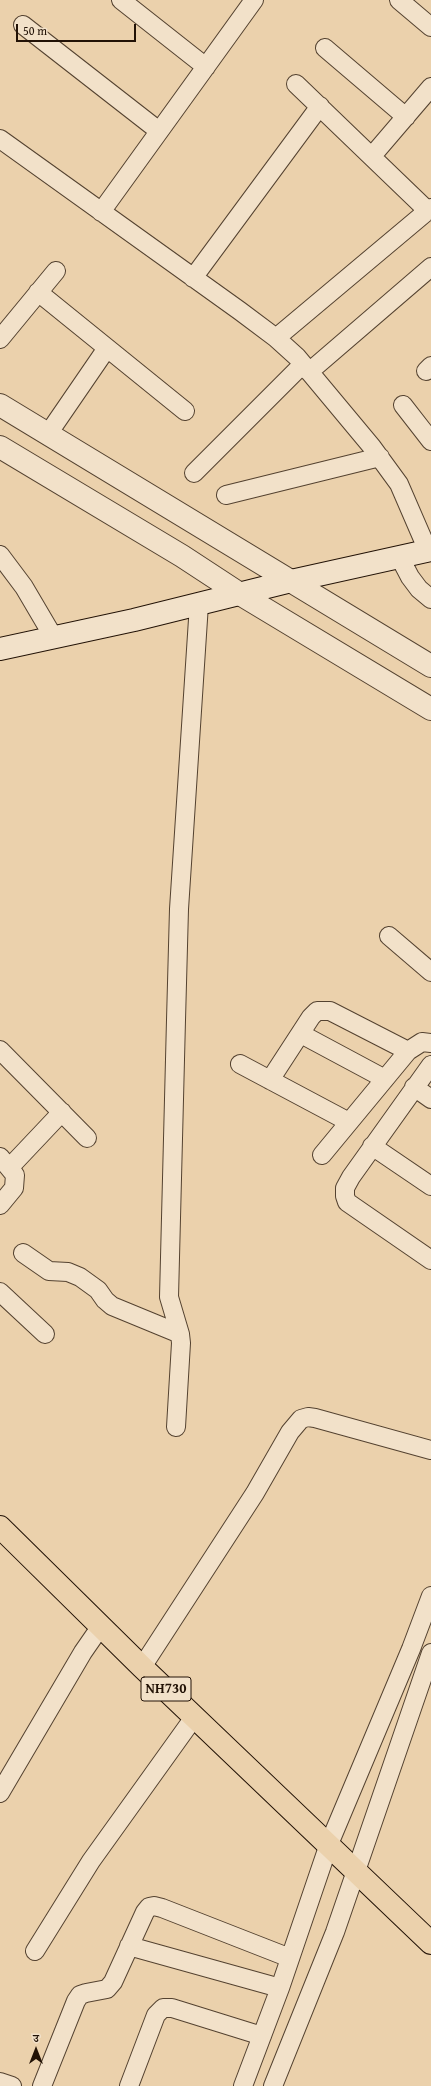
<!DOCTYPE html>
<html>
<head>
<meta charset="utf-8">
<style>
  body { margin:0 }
  #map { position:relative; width:431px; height:2086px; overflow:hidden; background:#ebd1ac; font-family:"Gentium Book Plus","Noto Serif Devanagari",serif }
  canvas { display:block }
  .north { position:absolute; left:16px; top:2030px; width:40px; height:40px; -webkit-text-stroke:3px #f2e1c9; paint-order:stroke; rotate:0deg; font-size:11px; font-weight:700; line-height:16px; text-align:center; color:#221206 }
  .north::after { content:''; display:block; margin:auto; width:14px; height:18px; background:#221206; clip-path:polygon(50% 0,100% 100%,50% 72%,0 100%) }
  .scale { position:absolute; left:16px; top:24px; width:120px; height:18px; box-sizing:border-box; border:2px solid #221206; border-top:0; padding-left:5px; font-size:12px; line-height:14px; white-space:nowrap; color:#221206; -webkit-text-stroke:3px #f2e1c9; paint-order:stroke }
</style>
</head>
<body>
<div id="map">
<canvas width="431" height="2086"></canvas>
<div class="north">उ</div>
<div class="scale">50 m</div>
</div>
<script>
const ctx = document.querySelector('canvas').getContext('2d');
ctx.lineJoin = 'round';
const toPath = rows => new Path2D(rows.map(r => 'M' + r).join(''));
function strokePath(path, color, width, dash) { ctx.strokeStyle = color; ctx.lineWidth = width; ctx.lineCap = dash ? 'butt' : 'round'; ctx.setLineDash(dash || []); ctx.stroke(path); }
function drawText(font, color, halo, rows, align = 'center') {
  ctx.font = font + ' "Gentium Book Plus",serif'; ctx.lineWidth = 3.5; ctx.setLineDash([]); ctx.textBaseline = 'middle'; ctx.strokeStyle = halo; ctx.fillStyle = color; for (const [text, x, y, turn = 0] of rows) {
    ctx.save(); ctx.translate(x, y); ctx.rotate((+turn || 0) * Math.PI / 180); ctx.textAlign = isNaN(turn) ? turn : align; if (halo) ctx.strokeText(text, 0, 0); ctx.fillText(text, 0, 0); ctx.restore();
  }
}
const minor = toPath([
  [121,0,206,67],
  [399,0,431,27],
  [23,25,159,131],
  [325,48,406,117],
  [296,84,428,211],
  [0,139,240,311,276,338,297,357,372,447,399,484,428,551],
  [372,156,431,87],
  [101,212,254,0],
  [193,278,320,106],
  [38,292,185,411],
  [276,338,431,208],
  [0,339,56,271],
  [426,371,431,366],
  [309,372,431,267],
  [403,405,431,441],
  [48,434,107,348],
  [194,473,303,364],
  [226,495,380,457],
  [0,555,24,587,54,638],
  [399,556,410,577,419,589,431,599],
  [389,936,431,972],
  [301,1034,385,1079],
  [0,1050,87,1138],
  [240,1064,349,1122],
  [431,1065,351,1177,345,1188,345,1196,347,1202,360,1211,431,1260],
  [270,1080,311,1017,317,1011,330,1011,408,1051],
  [414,1087,431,1099],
  [372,1146,431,1186],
  [322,1155,408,1051,422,1042,431,1043],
  [0,1157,15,1175,14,1188,0,1205],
  [10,1167,62,1112],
  [23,1253,49,1271,68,1272,80,1277,98,1290,105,1300,112,1306,180,1334],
  [0,1292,45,1334],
  [176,1427,181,1343,180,1334,169,1297,176,1020,179,909,199,604],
  [142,1667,255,1493,290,1432,301,1419,308,1417,315,1418,431,1450],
  [0,1793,83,1652,101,1626],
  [129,1946,280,1988],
  [35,1951,91,1861,195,1716],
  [0,2082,12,2086],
  [42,2086,76,2001,80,1995,86,1993,107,1989,113,1982,145,1912,149,1907,154,1906,162,1908,290,1958],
  [129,2086,156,2015,163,2008,172,2008,262,2036],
  [243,2086,280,1988,329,1844,411,1649,431,1596],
  [273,2086,335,1932,431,1653]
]);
const tertiary = toPath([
  [0,405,431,666],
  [0,447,182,556,240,594,431,709]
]);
const secondary = toPath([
  [0,649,134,620,291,581,431,550]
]);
const trunk = toPath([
  [0,1527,142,1667,431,1943]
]);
strokePath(minor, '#544230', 20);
strokePath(tertiary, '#544230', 24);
strokePath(secondary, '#221206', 24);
strokePath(trunk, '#221206', 24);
strokePath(minor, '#f2e1c9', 18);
strokePath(tertiary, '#f2e1c9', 22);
strokePath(secondary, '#f2e1c9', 22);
strokePath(trunk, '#ebd1ac', 22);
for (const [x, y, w] of [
  [166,1689,50]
]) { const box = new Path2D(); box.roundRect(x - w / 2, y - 12, w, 24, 3); ctx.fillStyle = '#f2e1c9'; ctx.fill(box); strokePath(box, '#221206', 1); }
drawText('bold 14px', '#221206', null, [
  ["NH730",166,1689]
]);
</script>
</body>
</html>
